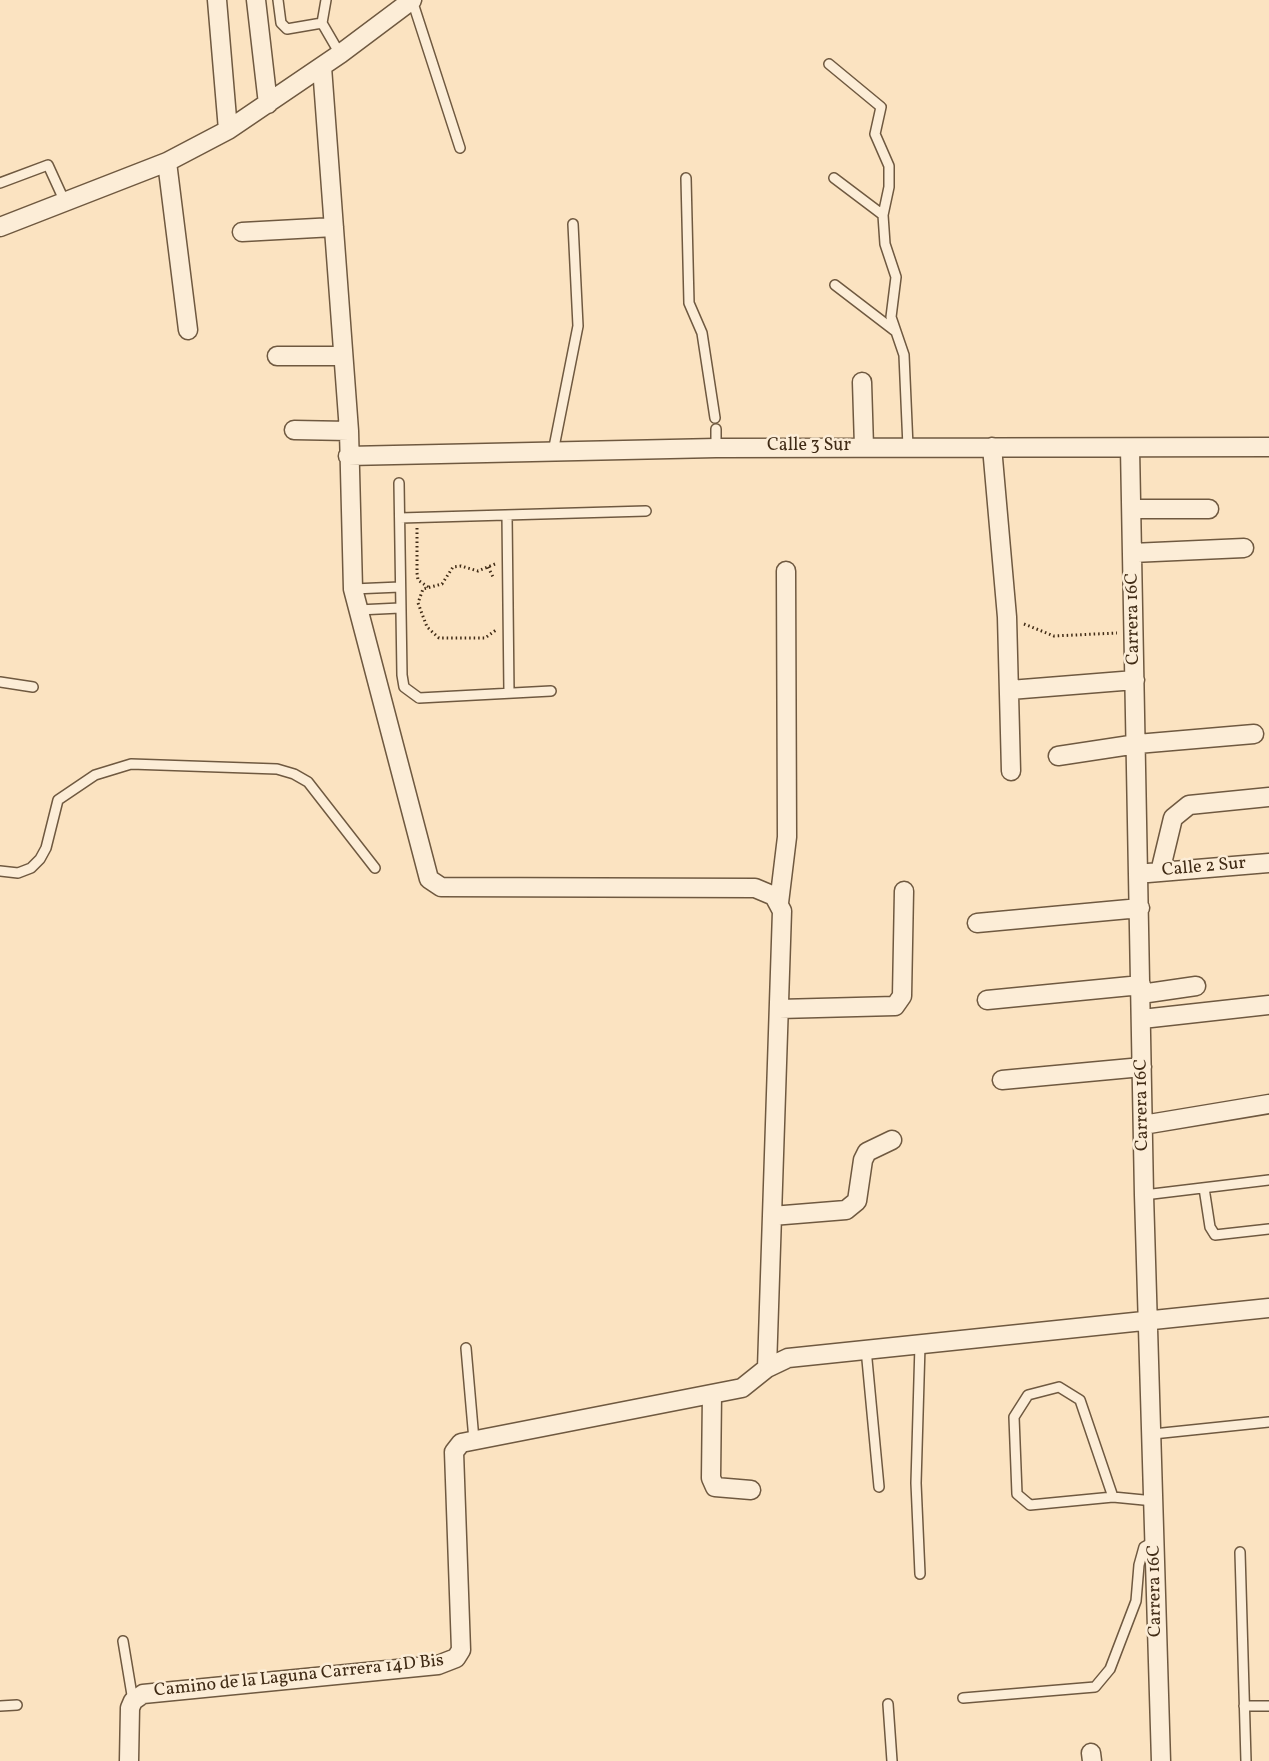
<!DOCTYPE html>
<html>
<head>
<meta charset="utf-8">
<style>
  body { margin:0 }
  canvas { display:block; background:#fbe3c1 }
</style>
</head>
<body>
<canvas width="1269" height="1761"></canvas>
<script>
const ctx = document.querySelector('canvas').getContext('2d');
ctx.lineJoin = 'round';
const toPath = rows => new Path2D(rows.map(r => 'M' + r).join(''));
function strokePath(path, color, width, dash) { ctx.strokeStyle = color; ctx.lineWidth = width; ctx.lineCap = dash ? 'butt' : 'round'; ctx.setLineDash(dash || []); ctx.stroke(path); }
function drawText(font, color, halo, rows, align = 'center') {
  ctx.font = font + ' Vollkorn,serif'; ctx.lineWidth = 5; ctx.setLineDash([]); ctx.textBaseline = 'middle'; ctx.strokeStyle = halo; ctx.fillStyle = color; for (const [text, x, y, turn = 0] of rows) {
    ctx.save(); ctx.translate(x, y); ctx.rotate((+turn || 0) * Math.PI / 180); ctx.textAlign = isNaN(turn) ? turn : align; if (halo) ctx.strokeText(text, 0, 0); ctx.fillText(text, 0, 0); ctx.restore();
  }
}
const lane = toPath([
  [278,0,281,23,287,29,322,23],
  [326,0,322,23,340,54],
  [412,0,460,148],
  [829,64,881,107,875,134,889,166,889,187,883,215,885,244,896,277,891,317,904,355,908,447],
  [686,178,689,303,702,333,715,418],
  [834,178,883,215],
  [0,183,48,165,64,200],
  [835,285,895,331],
  [716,429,716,448],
  [553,452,578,326,573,224],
  [399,483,402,675,404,687,419,698,551,691],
  [507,515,509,693],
  [400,518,646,511],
  [353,589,400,587],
  [358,610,400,608],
  [0,682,33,687],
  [0,871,18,873,31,868,40,859,46,848,58,800,95,775,131,764,277,769,294,774,308,782,375,868],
  [1204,1188,1210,1227,1215,1235,1269,1229],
  [1144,1195,1269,1180],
  [920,1345,916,1483,920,1574],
  [466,1348,474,1440],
  [866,1349,879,1487],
  [1153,1434,1269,1422],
  [1113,1497,1080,1400,1059,1387,1028,1395,1014,1417,1017,1494,1030,1505,1113,1497,1154,1501],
  [1240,1552,1246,1761],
  [123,1641,133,1701],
  [963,1698,1095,1687,1110,1669,1136,1601,1139,1565,1144,1547,1155,1541],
  [888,1704,892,1761],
  [0,1706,17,1705],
  [1244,1706,1269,1706]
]);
const street = toPath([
  [217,0,228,130],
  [256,0,268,104],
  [322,67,349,431,353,589,429,879,441,887,755,888,774,896,782,911,767,1368],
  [167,162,188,330],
  [0,227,167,162,228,130,340,54,412,0],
  [242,232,334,227],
  [277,356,342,356],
  [862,382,864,447],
  [294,430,349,431],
  [992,447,1007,617,1011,771],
  [1130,448,1144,1195,1161,1761],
  [348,456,716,448,1269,447],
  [1132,509,1209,509],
  [1132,553,1244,548],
  [1010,690,1135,680],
  [1058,756,1137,744,1254,734],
  [1160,872,1173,818,1189,805,1269,797],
  [1148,873,1269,863],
  [779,903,787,837,786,571],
  [977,923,1140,908],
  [1141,994,1196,986],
  [987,1000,1141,985],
  [779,1009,895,1006,902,996,904,891],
  [1142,1019,1269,1005],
  [1002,1080,1142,1067],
  [1143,1125,1269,1104],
  [772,1216,846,1210,857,1201,863,1160,867,1152,892,1140],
  [712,1394,711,1478,715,1487,751,1490],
  [1091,1753,1092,1761],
  [129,1761,130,1708,133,1701,143,1694,438,1665,456,1658,461,1650,454,1452,461,1443,742,1388,767,1368,788,1358,1269,1308]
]);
strokePath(lane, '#6f5940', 12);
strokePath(street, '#6f5940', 21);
strokePath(toPath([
  [417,528,417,573,418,580,428,587],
  [495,564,478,571,461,566,453,567,442,584,423,589,418,603,427,627,439,638,485,638,496,630],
  [488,567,494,579],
  [1024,624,1054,636,1117,633]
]), '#402b15', 3, [1.5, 3]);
strokePath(lane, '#fcedd7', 9);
strokePath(street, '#fcedd7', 18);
drawText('18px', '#402b15', '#fcedd7', [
  ["Calle 3 Sur",809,447],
  ["Carrera 16C",1134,619,-91],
  ["Calle 2 Sur",1204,868,-5],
  ["Carrera 16C",1143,1105,-91],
  ["Carrera 16C",1156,1591,-91],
  ["Camino de la Laguna Carrera 14D Bis",299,1677,-6]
]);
</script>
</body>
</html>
